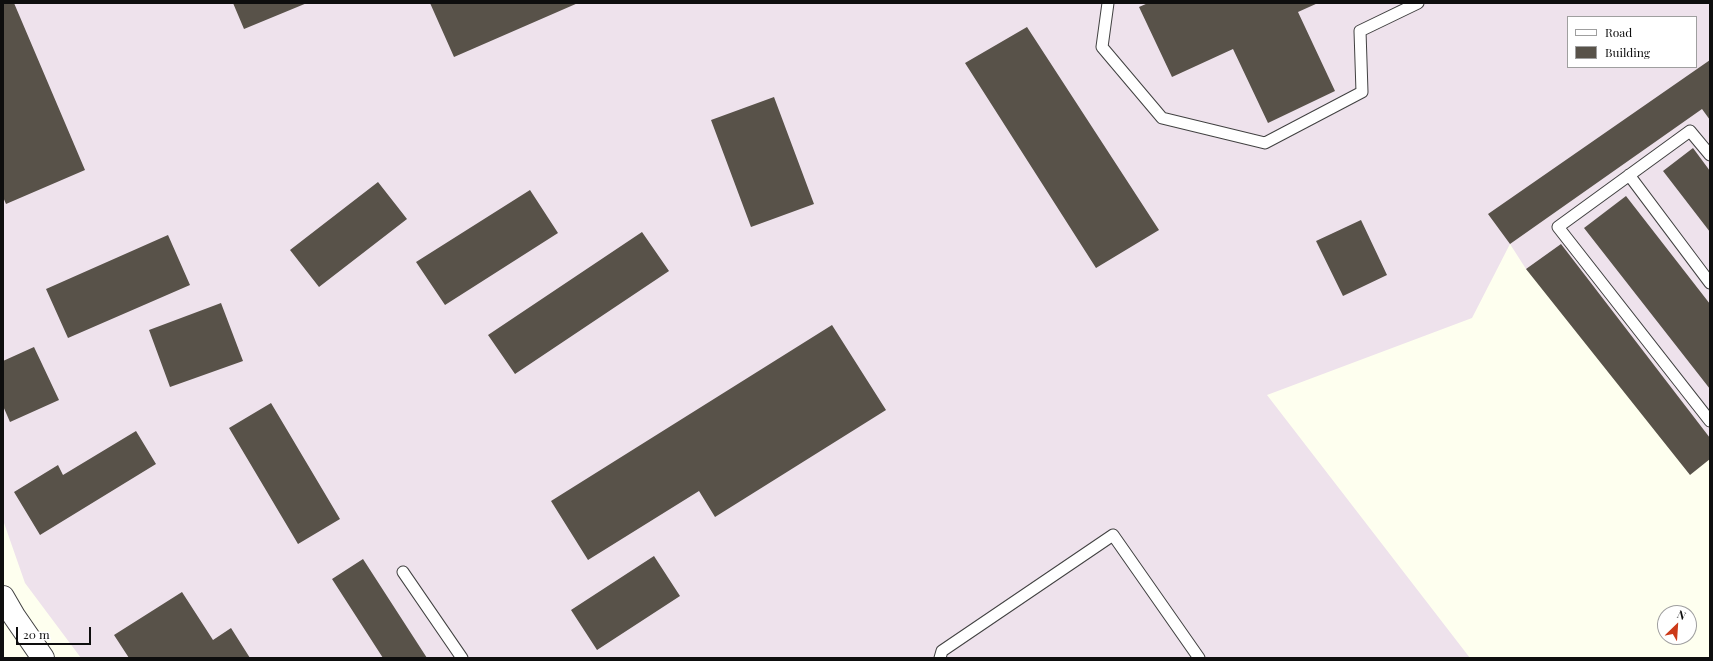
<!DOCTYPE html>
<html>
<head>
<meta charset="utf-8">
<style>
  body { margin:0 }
  #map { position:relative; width:1713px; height:661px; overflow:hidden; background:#feffef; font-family:"Playfair Display",serif }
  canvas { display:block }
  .frame { position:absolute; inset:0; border:4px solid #0e0e0e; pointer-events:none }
  .legend { position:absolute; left:1567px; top:16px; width:130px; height:52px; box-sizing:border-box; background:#fff; border:1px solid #9f9f9f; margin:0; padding:5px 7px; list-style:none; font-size:12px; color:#0e0e0e }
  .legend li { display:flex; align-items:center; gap:8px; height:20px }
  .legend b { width:20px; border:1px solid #9f9f9f }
  .north { position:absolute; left:1657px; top:605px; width:40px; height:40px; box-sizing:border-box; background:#fff; border:1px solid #9f9f9f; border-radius:50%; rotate:25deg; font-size:11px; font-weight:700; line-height:16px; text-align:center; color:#0e0e0e }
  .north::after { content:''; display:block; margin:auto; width:14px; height:18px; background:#cc3a19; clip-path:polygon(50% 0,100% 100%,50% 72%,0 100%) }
  .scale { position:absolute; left:16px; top:627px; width:75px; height:18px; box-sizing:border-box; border:2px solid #0e0e0e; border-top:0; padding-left:5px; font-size:12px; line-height:14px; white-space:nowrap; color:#0e0e0e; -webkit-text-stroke:3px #fff; paint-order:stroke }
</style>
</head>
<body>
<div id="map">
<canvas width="1713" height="661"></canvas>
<div class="frame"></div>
<ul class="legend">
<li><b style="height:5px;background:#fff"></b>Road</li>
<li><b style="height:11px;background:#585249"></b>Building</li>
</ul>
<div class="north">N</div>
<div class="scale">20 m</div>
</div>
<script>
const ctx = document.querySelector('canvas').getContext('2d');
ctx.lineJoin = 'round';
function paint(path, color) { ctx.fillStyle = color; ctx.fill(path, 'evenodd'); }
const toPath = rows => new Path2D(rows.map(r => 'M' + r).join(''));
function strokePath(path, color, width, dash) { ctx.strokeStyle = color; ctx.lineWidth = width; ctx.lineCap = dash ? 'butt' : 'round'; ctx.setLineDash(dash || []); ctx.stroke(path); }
paint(toPath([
  [3,3,1710,3,1710,456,1526,269,1510,244,1472,318,1267,395,1470,658,81,658,25,583,3,520],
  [1568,17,1696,17,1696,67,1568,67]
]), '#eee2ec');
paint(toPath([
  [3,3,14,3,85,170,6,204,3,197],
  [233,3,307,3,244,29],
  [430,3,578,3,454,57],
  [1148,3,1318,3,1298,12,1335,91,1268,123,1233,49,1172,77,1139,7],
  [1027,27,1159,230,1096,268,965,63],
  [1710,60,1710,120,1702,109,1510,244,1488,214],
  [774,97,814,204,751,227,711,120],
  [1693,148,1710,171,1710,232,1663,171],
  [378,182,407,219,319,287,290,250],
  [530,190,558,233,445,305,416,262],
  [1626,196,1710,304,1710,389,1584,228],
  [1361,220,1387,275,1343,296,1316,241],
  [642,232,669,271,515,374,488,335],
  [168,235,190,285,68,338,46,289],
  [1561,244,1710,438,1710,459,1690,475,1526,269],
  [221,303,243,361,170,387,149,330],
  [832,325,886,410,715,517,699,491,588,560,551,501],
  [34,347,59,400,10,422,3,406,3,361],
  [271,403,340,519,298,544,229,428],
  [136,431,156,464,40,535,14,492,58,465,63,475],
  [654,556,680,596,597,650,571,610],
  [363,559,427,658,383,658,332,579],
  [182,592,213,640,231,628,250,658,129,658,114,635]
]), '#585249');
const service = toPath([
  [1108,3,1102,47,1162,118,1265,143,1362,92,1360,31,1418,3],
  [1710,155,1690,131,1558,227,1710,421],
  [1629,175,1710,283],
  [403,572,462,658],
  [940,658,942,651,1113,535,1199,658]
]);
const minor = toPath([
  [3,597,14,616,43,658]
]);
strokePath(service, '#414141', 13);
strokePath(minor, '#414141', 24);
strokePath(service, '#fff', 11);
strokePath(minor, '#fff', 22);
</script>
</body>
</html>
